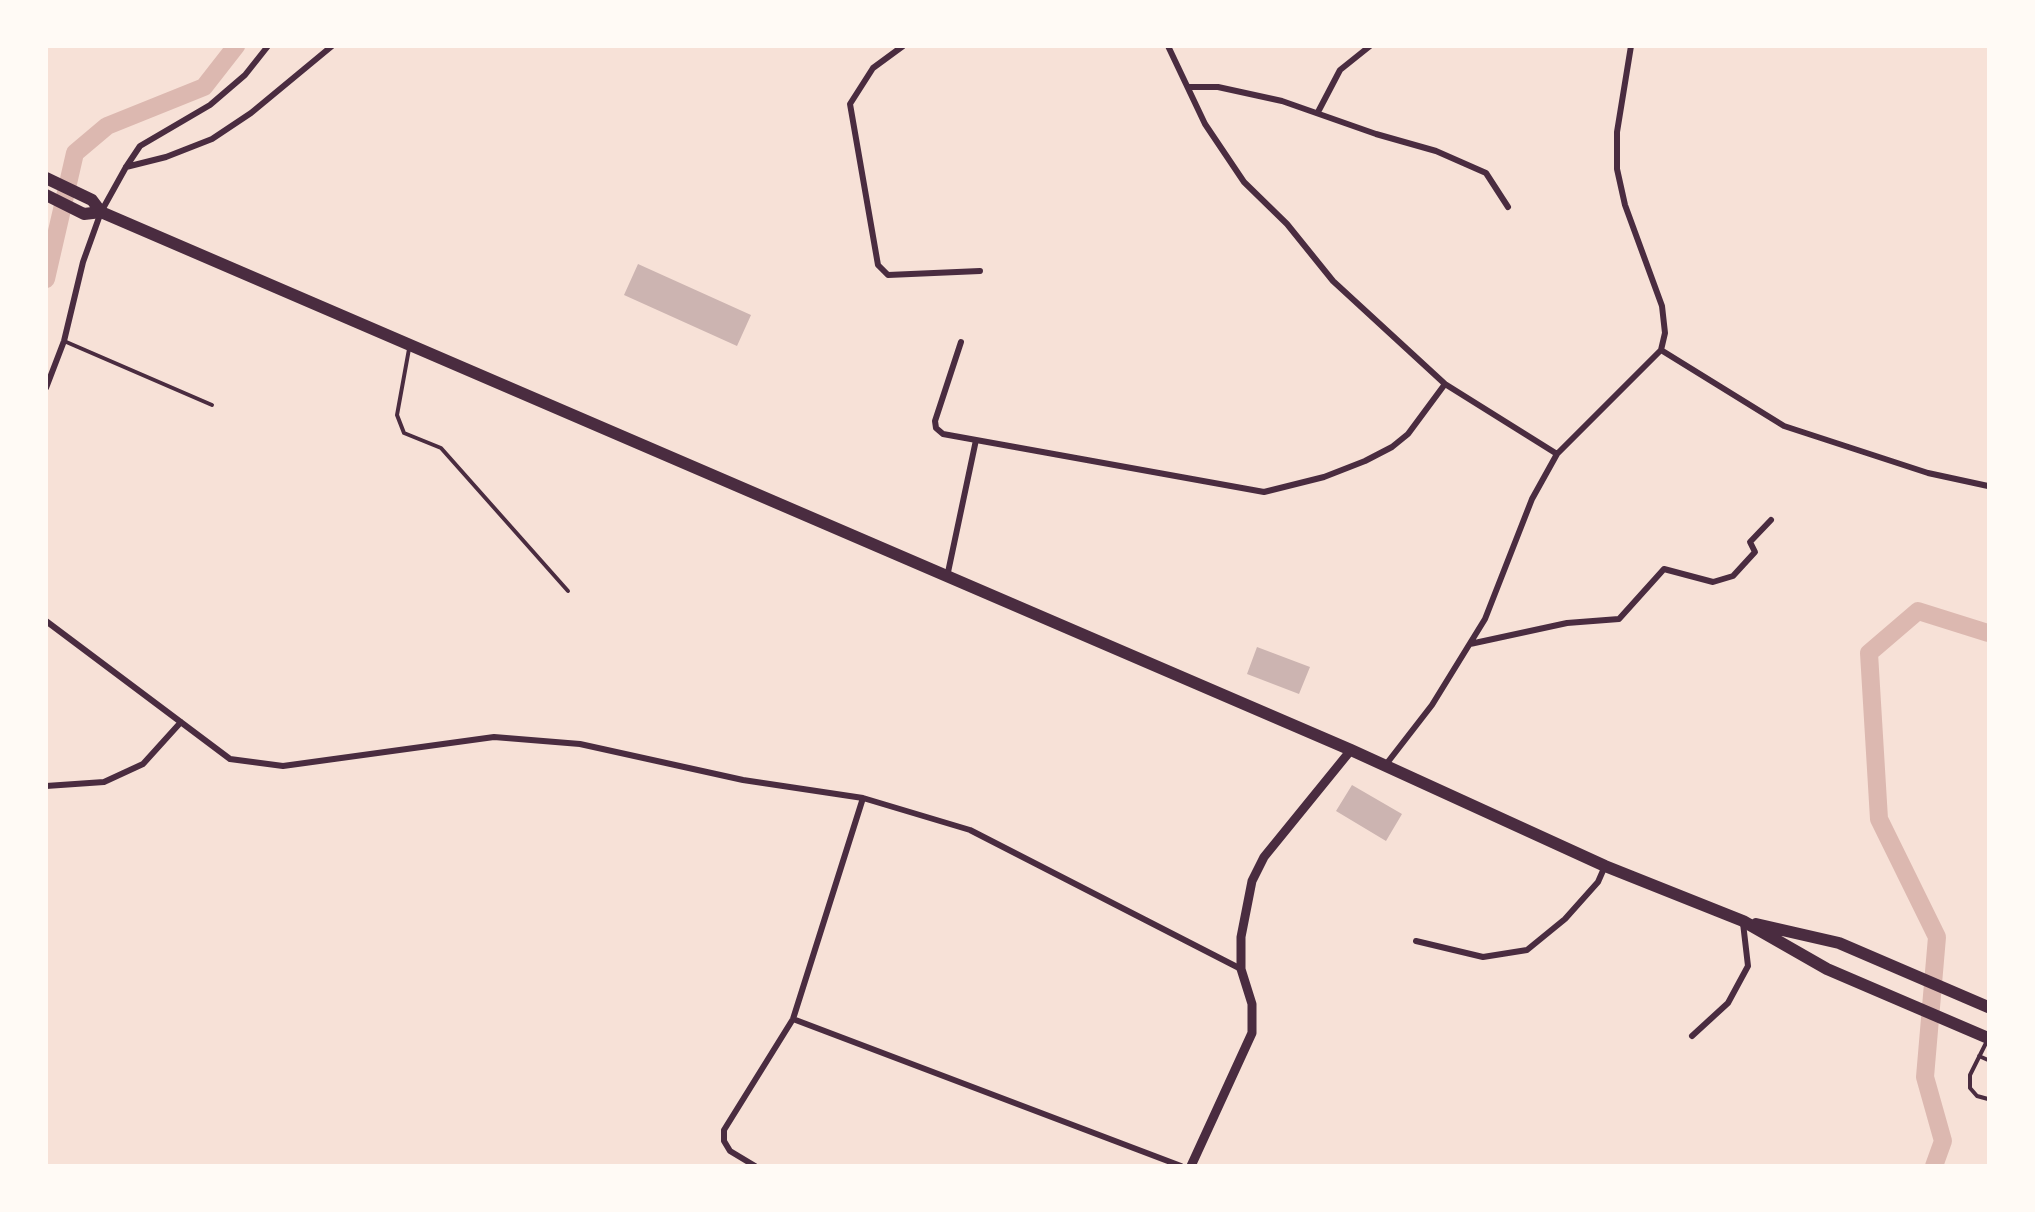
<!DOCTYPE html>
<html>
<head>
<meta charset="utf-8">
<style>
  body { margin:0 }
  #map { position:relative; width:2035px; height:1212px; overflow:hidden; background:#f7e1d7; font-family:"PT Sans Narrow",sans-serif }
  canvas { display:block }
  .frame { position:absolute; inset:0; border:48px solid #fffaf5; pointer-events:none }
</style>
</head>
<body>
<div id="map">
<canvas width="2035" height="1212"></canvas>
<div class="frame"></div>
</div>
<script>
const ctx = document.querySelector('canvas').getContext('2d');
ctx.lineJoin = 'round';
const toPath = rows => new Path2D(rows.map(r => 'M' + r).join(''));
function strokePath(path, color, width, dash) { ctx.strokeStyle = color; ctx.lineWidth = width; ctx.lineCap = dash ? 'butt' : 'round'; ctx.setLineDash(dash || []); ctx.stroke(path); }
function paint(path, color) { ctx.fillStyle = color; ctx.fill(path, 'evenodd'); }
strokePath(toPath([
  [46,279,75,153,107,126,204,87,236,46],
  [1934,1166,1943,1141,1925,1077,1937,937,1879,819,1869,653,1918,611,1988,633]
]), '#dcb8b0', 18);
paint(toPath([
  [638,264,751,315,737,346,624,295],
  [1257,647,1310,667,1299,694,1247,674],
  [1352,785,1402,814,1386,841,1336,811]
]), '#ccb4b1');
strokePath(toPath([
  [64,341,212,405],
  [409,349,397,415,404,433,441,448,568,591],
  [1988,1039,1970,1075,1970,1088,1977,1096,1988,1099],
  [1979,1056,1988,1060]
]), '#4a2c40', 4);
strokePath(toPath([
  [903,46,873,68,850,104,878,265,888,275,980,271],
  [1168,46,1205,124,1244,182,1287,224,1333,281,1445,384,1557,454],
  [1190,87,1218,87,1282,101,1376,134,1436,151,1486,173,1508,207],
  [1318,112,1340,70,1370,46],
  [126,167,166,157,212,139,251,113,332,46],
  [961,342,935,421,936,428,943,434,1264,492,1324,477,1365,461,1392,447,1408,434,1445,384],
  [1661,350,1784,426,1928,473,1988,486],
  [46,388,64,341,83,262,101,212,126,167,140,146,210,105,245,75,268,46],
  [947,577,976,440],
  [46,621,230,759,283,766,494,737,580,744,743,780,863,798,970,830,1241,969],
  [1470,644,1567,623,1619,619,1664,569,1713,582,1733,576,1755,552,1750,542,1771,520],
  [1384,767,1432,705,1485,619,1532,499,1557,454,1661,350,1665,333,1662,306,1625,205,1617,169,1617,132,1631,46],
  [46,786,104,782,143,764,181,722],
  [1416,941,1483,957,1527,950,1565,919,1598,882,1605,866],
  [793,1019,1181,1166],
  [1692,1036,1728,1003,1748,966,1743,923],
  [755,1166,730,1151,724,1141,724,1130,793,1019,863,798]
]), '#4a2c40', 6);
strokePath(toPath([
  [1191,1166,1252,1033,1252,1004,1241,969,1241,937,1252,881,1264,857,1351,750]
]), '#4a2c40', 9);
strokePath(toPath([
  [46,178,92,200,101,212,1351,750,1605,866,1743,921,1827,969,1988,1038],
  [46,195,84,214,101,212],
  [1756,924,1839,943,1988,1007]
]), '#4a2c40', 12);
</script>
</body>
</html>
